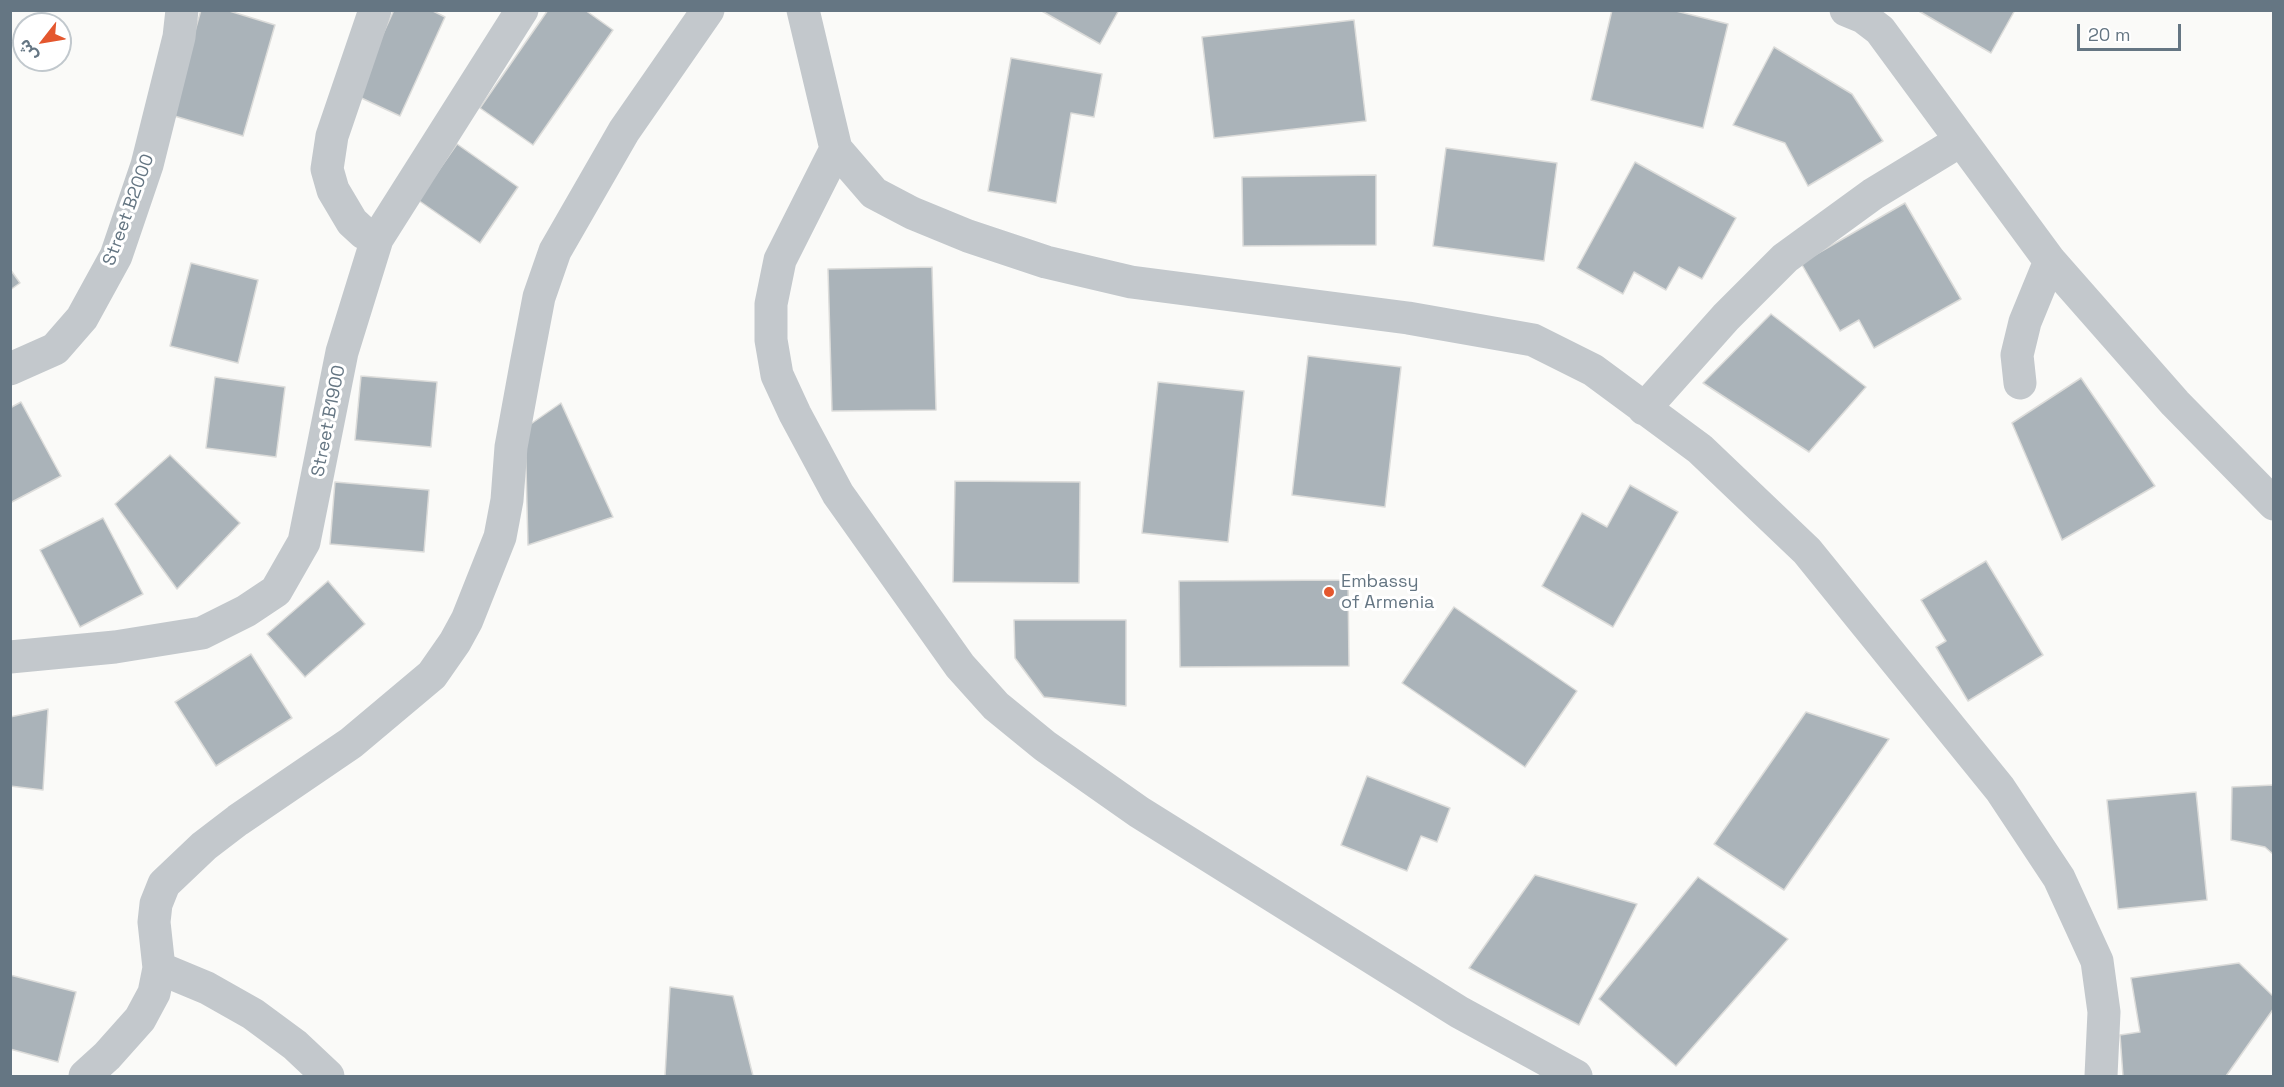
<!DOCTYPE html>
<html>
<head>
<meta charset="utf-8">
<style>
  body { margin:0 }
  #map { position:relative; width:2284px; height:1087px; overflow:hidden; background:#fafaf8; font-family:"Space Grotesk","Noto Sans Arabic",sans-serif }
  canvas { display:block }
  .frame { position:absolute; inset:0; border:12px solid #657683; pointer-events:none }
  .north { position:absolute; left:12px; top:12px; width:60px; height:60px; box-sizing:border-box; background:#fff; border:2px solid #c1c8cd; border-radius:50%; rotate:239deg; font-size:16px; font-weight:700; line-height:24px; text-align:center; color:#657683 }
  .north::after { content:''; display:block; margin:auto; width:21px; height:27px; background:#e4572e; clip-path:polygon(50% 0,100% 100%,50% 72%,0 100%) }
  .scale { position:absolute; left:2077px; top:24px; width:104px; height:27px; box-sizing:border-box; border:3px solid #657683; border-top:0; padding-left:8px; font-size:18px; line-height:21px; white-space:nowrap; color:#657683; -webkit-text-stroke:4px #fff; paint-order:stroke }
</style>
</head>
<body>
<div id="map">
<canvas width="2284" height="1087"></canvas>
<div class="frame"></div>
<div class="north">ش</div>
<div class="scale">20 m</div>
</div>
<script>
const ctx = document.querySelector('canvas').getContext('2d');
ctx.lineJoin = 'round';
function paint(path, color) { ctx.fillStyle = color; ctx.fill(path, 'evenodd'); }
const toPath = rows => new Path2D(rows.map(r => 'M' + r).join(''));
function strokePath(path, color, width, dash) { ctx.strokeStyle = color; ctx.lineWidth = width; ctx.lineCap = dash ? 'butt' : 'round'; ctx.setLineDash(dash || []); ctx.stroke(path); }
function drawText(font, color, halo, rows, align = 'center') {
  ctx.font = font + ' "Space Grotesk",sans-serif'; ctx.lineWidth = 6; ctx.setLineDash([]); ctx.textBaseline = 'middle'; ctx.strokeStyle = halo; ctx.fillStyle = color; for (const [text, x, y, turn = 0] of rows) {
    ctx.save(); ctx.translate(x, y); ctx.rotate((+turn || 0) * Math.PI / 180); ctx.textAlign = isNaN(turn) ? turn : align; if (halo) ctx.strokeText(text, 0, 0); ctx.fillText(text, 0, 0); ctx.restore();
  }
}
const building = toPath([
  [201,10,226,10,275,25,243,136,171,115,201,10],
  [394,10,431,10,445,17,400,116,355,95,394,10],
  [548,10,585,10,613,30,533,145,480,108,548,10],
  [1040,10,1119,10,1100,44,1040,10],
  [1612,10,1672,10,1728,24,1703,128,1591,100,1612,10],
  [1917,10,2015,10,1991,53,1917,10],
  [1354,20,1366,121,1214,138,1202,37,1354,20],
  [1774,47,1852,94,1883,141,1808,186,1785,143,1733,125,1774,47],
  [1011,58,1102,74,1094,117,1071,113,1056,203,988,191,1011,58],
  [457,144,518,187,480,243,418,200,457,144],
  [1446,148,1557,163,1544,261,1433,246,1446,148],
  [1635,162,1736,218,1702,279,1679,267,1666,290,1634,272,1623,294,1577,268,1635,162],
  [1376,175,1376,245,1243,246,1242,177,1376,175],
  [1905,203,1961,299,1874,348,1859,320,1840,331,1801,263,1905,203],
  [191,263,258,280,238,363,170,346,191,263],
  [932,267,936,410,832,411,828,269,932,267],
  [10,269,20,283,10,290,10,269],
  [1771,314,1866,387,1809,452,1703,383,1771,314],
  [1308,356,1401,367,1385,507,1292,495,1308,356],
  [361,376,437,382,431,447,355,440,361,376],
  [215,377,285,387,276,457,206,448,215,377],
  [2081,378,2155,486,2062,540,2012,423,2081,378],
  [1158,382,1244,391,1228,542,1142,533,1158,382],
  [21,402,61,476,10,503,10,408,21,402],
  [561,403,613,517,528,545,525,428,561,403],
  [170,455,240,523,177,589,115,504,170,455],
  [955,481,1080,482,1079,583,953,582,955,481],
  [335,482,429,490,424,552,330,544,335,482],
  [1630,485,1678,512,1613,627,1542,586,1582,513,1607,527,1630,485],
  [103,518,143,594,80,627,40,550,103,518],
  [1986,561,2043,655,1968,701,1936,647,1946,641,1921,600,1986,561],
  [1348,580,1349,666,1180,667,1179,581,1348,580],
  [328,581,365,624,305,677,267,634,328,581],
  [1454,607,1577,691,1525,767,1402,683,1454,607],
  [1014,620,1126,620,1126,706,1044,697,1015,658,1014,620],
  [251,654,292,718,216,766,175,702,251,654],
  [48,709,43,790,10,786,10,717,48,709],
  [1806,712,1889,739,1784,890,1714,844,1806,712],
  [1367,776,1450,808,1437,842,1421,836,1407,871,1341,845,1367,776],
  [2274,785,2274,855,2265,847,2231,840,2232,787,2274,785],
  [2196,792,2207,900,2118,909,2107,800,2196,792],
  [1535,875,1637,904,1579,1025,1469,968,1535,875],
  [1698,877,1788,939,1676,1066,1599,999,1698,877],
  [2239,963,2274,997,2274,1008,2226,1076,2123,1076,2120,1035,2140,1032,2131,978,2239,963],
  [10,975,76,992,58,1062,10,1049,10,975],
  [670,987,733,996,753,1076,665,1076,670,987]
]);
paint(building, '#aab3b9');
strokePath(building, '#dcdcda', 1.5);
strokePath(toPath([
  [375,10,332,136,327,169,333,190,352,222,364,233,377,239],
  [803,10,836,149,874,193,912,213,968,236,1046,262,1131,282,1408,318,1533,340,1593,370,1700,449,1807,551,2000,789,2059,878,2097,961,2104,1012,2101,1076],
  [1846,10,1863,17,1880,30,2050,261,2175,403,2274,504],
  [836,149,780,260,771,304,771,340,777,375,795,414,838,494,960,666,996,706,1045,746,1139,812,1459,1012,1576,1076],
  [10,369,55,349,82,318,116,256,147,165,179,37,182,10],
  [2020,383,2017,355,2025,322,2050,261],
  [1644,409,1726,317,1785,258,1873,194,1960,141],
  [10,657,115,647,202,633,246,611,276,591,304,542,342,352,377,239,522,10],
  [159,968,207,988,253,1014,295,1045,328,1076],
  [85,1076,107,1056,140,1019,154,993,159,968,154,922,156,904,164,884,204,846,238,820,351,743,432,675,455,642,467,620,500,537,507,500,511,447,526,365,539,297,555,251,624,131,708,10]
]), '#c3c8cc', 33);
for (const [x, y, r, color] of [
  [1329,592,6,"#e4572e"]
]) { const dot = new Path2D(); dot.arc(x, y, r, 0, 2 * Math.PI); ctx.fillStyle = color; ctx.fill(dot); strokePath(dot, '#fff', 2); }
drawText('18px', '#657683', '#fff', [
  ["Street B2000",129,210,-70],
  ["Street B1900",329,421,-79]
]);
drawText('18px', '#657683', '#fff', [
  ["Embassy",1341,582],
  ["of Armenia",1341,603]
], 'left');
</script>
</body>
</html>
